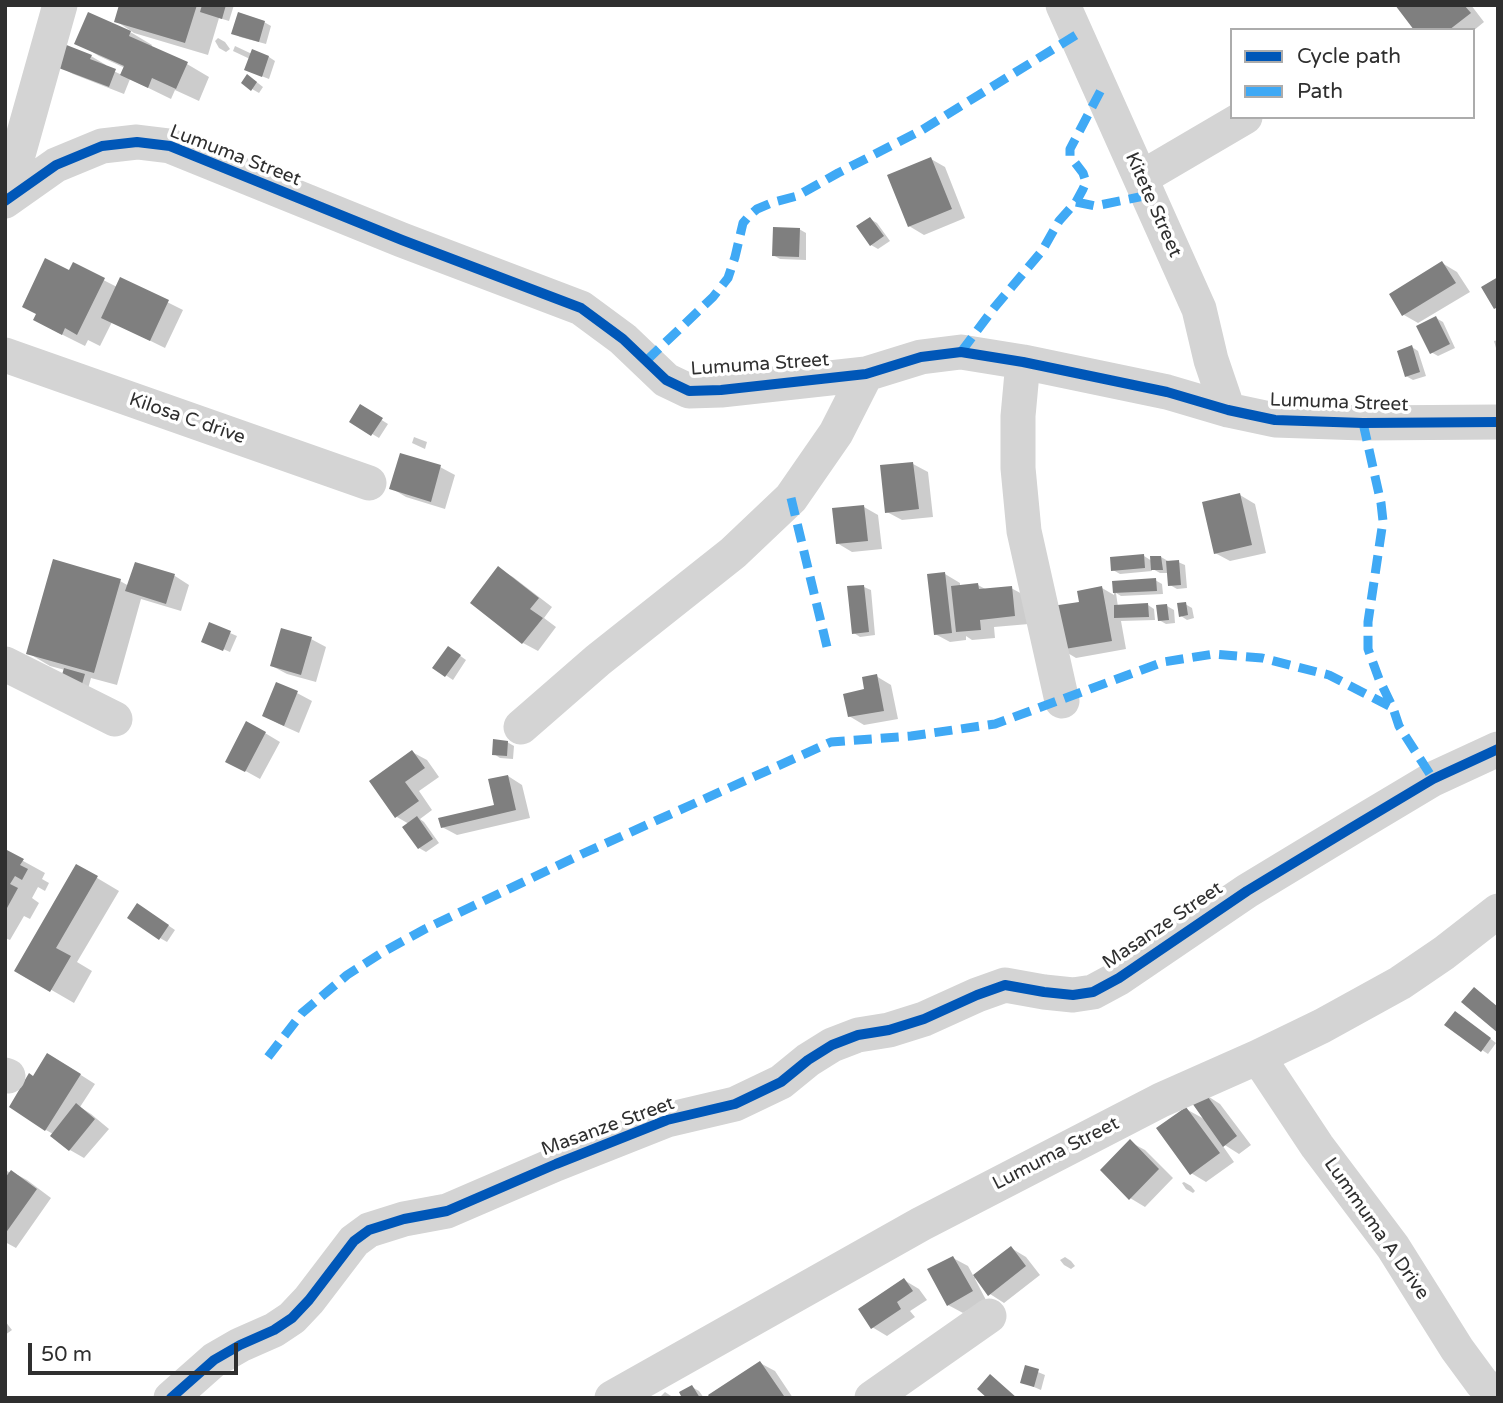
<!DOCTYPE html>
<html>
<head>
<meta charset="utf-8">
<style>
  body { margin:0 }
  #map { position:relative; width:1503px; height:1403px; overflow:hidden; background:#fff; font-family:"Varela Round",sans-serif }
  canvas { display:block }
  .frame { position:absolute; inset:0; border:7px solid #2f2f2f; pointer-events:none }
  .legend { position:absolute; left:1230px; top:28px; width:245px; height:91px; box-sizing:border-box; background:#fff; border:2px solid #acacac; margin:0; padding:9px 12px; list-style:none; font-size:21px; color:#2f2f2f }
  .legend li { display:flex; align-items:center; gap:14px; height:35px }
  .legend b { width:35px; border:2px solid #acacac }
  .scale { position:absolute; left:28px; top:1343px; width:210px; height:32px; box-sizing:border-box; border:4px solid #2f2f2f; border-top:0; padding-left:9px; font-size:21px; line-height:24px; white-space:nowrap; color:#2f2f2f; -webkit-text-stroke:5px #fff; paint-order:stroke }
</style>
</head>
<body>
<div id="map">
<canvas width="1503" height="1403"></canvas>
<div class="frame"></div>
<ul class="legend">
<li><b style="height:9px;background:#0057b8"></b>Cycle path</li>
<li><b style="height:9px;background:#3fa9f5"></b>Path</li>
</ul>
<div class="scale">50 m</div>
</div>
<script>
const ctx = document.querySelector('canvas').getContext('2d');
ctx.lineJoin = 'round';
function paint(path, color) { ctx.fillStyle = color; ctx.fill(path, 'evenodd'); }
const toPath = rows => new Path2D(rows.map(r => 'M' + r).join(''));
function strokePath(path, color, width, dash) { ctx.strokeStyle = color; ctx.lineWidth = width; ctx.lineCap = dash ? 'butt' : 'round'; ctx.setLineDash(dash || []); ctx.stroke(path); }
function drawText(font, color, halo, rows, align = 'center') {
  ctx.font = font + ' "Varela Round",sans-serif'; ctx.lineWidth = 7; ctx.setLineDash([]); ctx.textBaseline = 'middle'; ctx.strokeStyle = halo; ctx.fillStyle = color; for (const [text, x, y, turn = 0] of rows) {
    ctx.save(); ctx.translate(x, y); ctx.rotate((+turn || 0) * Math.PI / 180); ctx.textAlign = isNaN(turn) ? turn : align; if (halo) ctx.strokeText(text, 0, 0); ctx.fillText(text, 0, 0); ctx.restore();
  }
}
paint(toPath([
  [121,5,234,5,229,21,219,18,208,55,134,33,116,21],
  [1397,5,1471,5,1484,22,1473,31,1416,30],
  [89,15,132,33,152,45,151,48,187,64,209,77,199,101,175,90,171,99,130,79,124,94,73,74,58,66,91,56,106,65,105,67,122,75,125,68,99,56,77,43],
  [264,22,271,26,266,44,240,37,233,33],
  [218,38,225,42,230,49,226,52,219,48,215,41],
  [235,46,252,54,269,57,275,61,269,79,246,70,250,59,233,51],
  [254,80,263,87,259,93,252,89],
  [931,159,945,167,965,218,924,235,909,226],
  [870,219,877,223,890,241,878,249,871,245],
  [799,229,806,233,806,260,780,259,773,255],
  [1442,263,1457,272,1470,292,1418,323,1404,315],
  [74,265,117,287,121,279,183,310,165,348,112,322,100,346,88,340,85,346,57,332,70,272],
  [1436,318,1443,322,1455,348,1438,356,1431,352],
  [1498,340,1498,355,1494,341],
  [1412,347,1418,351,1426,376,1413,380,1406,376],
  [361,407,388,424,379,438,352,422],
  [414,437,427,442,425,449,412,443],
  [913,464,928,472,933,517,902,520,887,512],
  [440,467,455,475,445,509,406,497,391,488],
  [1240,495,1255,504,1266,553,1230,561,1215,553],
  [864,507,878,515,882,549,852,552,837,543],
  [1144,556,1152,561,1161,557,1168,561,1178,562,1185,565,1187,588,1177,589,1170,585,1169,573,1160,573,1151,568,1152,571,1120,574,1113,570],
  [136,564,175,576,189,585,181,611,141,599,117,685,91,678,86,696,65,670,50,666,28,653,120,581,129,586],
  [499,569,513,577,552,607,544,618,556,627,538,651,523,643,472,603],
  [945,574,960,583,960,587,978,585,987,590,1011,588,1026,596,1029,624,994,627,995,638,972,640,966,636,966,640,950,642,935,634],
  [1155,580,1162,584,1163,594,1121,596,1116,593,1118,607,1148,605,1154,609,1155,620,1121,621,1126,649,1076,658,1061,649,1081,603,1102,588,1114,595,1114,582],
  [864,587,871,590,875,635,860,637,854,633],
  [1185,604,1192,608,1194,618,1187,620,1181,616],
  [1167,606,1174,610,1175,623,1166,624,1159,620],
  [230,633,237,636,230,652,207,642],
  [311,639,326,647,316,682,287,674,272,666],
  [455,652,466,660,453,680,435,668],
  [876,676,891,685,898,719,864,725,849,716],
  [277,685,297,693,312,701,299,733,279,724,264,716],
  [265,733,280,742,260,779,242,769],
  [507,742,514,746,513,759,500,758,494,754],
  [412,752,427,760,439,777,419,791,432,810,420,819,424,822,439,843,426,852,419,848,409,824,397,817],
  [508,776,522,785,530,818,457,835,442,827,496,806],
  [5,851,45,873,42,879,49,883,45,891,38,887,32,898,39,903,30,919,24,916,10,940,5,938],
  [77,866,119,891,77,962,92,971,74,1003,17,970],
  [144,909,175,930,167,942,160,938],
  [1462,1017,1496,1043,1488,1054,1482,1050],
  [62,1063,95,1084,80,1107,91,1114,109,1129,84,1158,70,1150,53,1134,46,1130,34,1078],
  [1206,1095,1220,1104,1251,1145,1239,1154,1220,1142,1234,1162,1206,1182,1191,1173,1186,1109,1206,1120],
  [1130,1142,1145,1150,1173,1178,1145,1207,1130,1198],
  [5,1170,11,1173,12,1172,27,1180,51,1198,16,1248,5,1242],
  [1184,1182,1191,1186,1195,1191,1193,1193,1186,1189,1182,1183],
  [1011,1248,1026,1257,1040,1275,1004,1303,990,1294,976,1277,975,1279,986,1300,963,1313,948,1305,953,1258,968,1266,974,1277],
  [1065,1257,1071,1261,1075,1266,1071,1269,1064,1265,1060,1260],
  [904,1280,919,1289,927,1300,910,1311,915,1317,887,1336,872,1327],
  [5,1321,12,1330,5,1335],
  [760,1363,775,1371,793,1398,712,1398],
  [1026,1367,1045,1375,1041,1390,1022,1382],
  [692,1387,699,1391,704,1398,684,1398],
  [665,1392,671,1396,672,1398,659,1398]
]), '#0003');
paint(toPath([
  [119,5,197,5,185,43,114,22],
  [202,5,226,5,222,19,200,12],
  [1395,5,1464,5,1471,13,1449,30,1414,30],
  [88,12,131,31,129,36,188,62,176,89,152,78,148,88,120,75,124,66,74,44],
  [238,12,265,21,259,42,231,34],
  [64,44,92,55,90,59,116,69,109,87,56,67],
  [252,49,269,56,262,77,244,70],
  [247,74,257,82,251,91,241,83],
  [931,157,952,209,908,227,887,175],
  [870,217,884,236,870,246,856,226],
  [773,227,800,228,799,257,772,256],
  [45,258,69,270,73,262,105,278,77,335,65,328,62,335,33,320,36,314,22,307],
  [1442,261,1456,283,1402,316,1389,294],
  [120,277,169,300,150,341,101,318],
  [1498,277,1498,307,1494,309,1481,287],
  [1436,316,1450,344,1430,354,1416,326],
  [1412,345,1420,372,1405,377,1397,351],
  [360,404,383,418,371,436,349,422],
  [400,453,441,465,431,502,389,489],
  [913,462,919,509,885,513,880,465],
  [1240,493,1252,545,1214,554,1202,502],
  [864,505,868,541,836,544,832,508],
  [1144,554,1145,568,1111,571,1110,557],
  [1150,556,1161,556,1163,570,1151,570],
  [53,559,121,579,94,673,26,654],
  [1179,560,1181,585,1168,586,1166,561],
  [135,562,175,574,166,604,125,591],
  [498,566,539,598,530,609,543,618,522,644,470,603],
  [945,572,952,633,934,635,927,574],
  [1156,578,1157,591,1113,593,1112,581],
  [978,583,979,589,1012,586,1015,616,980,620,981,630,956,632,951,586],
  [864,585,869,632,852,634,847,586],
  [1102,586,1112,641,1059,650,1052,606,1079,602,1077,591],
  [1186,602,1188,615,1179,617,1177,603],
  [1148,603,1149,617,1114,618,1114,605],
  [1167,604,1169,620,1158,621,1156,605],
  [209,622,231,631,223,651,201,642],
  [281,628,312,637,301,675,270,666],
  [448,646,461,655,445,677,432,668],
  [64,668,85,674,79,694,58,688],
  [877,674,884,711,848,717,843,694,864,689,862,677],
  [276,682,298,691,284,726,262,716],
  [246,721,266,732,245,772,225,762],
  [493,739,508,741,507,756,492,755],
  [412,750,425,768,405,782,419,801,395,818,369,781],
  [508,775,516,810,441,828,438,818,494,805,488,779],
  [417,816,433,839,418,849,402,827],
  [5,849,24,859,20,865,28,869,22,880,15,876,10,884,18,888,7,908,5,907],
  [76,864,98,876,56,948,71,956,50,992,14,971],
  [137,903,169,925,159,940,127,918],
  [1474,987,1498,1007,1498,1033,1461,1002],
  [1455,1011,1491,1038,1481,1052,1444,1025],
  [47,1053,81,1074,45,1131,9,1107,29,1073,33,1076],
  [1205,1093,1237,1136,1223,1147,1192,1103],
  [76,1103,95,1119,69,1151,50,1136],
  [1186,1107,1220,1153,1190,1175,1156,1128],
  [1130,1139,1159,1169,1129,1200,1100,1170],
  [11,1170,37,1189,5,1234,5,1178],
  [1011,1246,1026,1266,988,1296,973,1275],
  [953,1256,973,1291,947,1306,927,1269],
  [904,1278,913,1291,897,1302,901,1309,871,1329,858,1309],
  [760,1361,784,1396,782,1398,710,1398,708,1395],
  [1025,1365,1039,1369,1034,1387,1020,1383],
  [990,1374,1017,1398,987,1398,977,1389],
  [692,1385,700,1398,682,1398,679,1392]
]), '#7f7f7f');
strokePath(toPath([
  [1063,5,1199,309,1211,360,1228,410],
  [1141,178,1245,117],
  [5,201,56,165,102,146,137,142,170,146,402,240,581,308,623,339,666,380,689,391,721,390,866,374,921,357,961,352,1023,362,1167,392,1228,410,1275,420,1363,423,1498,422],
  [5,201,60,5],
  [5,355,369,483],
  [1023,362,1018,416,1018,468,1024,531,1062,701],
  [5,664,115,719],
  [521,727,598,660,733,553,791,498,836,433,866,374],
  [1258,1057,1317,1146,1393,1247,1457,1349,1482,1383,1498,1396],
  [5,1075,8,1076],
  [171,1398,214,1360,240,1345,274,1330,292,1318,309,1300,354,1241,369,1230,404,1219,447,1211,556,1164,667,1120,735,1104,781,1082,808,1060,832,1045,858,1035,889,1030,924,1019,977,995,1005,985,1044,992,1073,995,1093,992,1119,978,1247,891,1351,828,1433,779,1498,749],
  [612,1398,921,1224,1161,1100,1258,1057,1322,1026,1400,983,1444,953,1498,911],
  [872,1398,989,1316]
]), '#d4d4d4', 35);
strokePath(toPath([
  [1076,202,1095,206,1149,195],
  [961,352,994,308,1042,251,1059,221,1076,202,1083,189,1086,182,1083,173,1070,156,1070,149,1101,90],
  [646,361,713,297,728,278,735,257,743,223,749,216,757,209,771,203,797,196,838,173,922,130,1076,35],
  [1363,423,1381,503,1383,521,1368,622,1368,649,1379,679,1393,708,1399,726,1433,779],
  [791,498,828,651],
  [268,1057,302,1013,347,975,383,952,425,929,582,854,831,742,911,736,995,724,1163,662,1214,654,1262,658,1329,675,1393,708]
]), '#3fa9f5', 9, [18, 9]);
strokePath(toPath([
  [5,201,56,165,102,146,137,142,170,146,402,240,581,308,623,339,666,380,689,391,721,390,866,374,921,357,961,352,1023,362,1167,392,1228,410,1275,420,1363,423,1498,422],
  [171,1398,214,1360,240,1345,274,1330,292,1318,309,1300,354,1241,369,1230,404,1219,447,1211,556,1164,667,1120,735,1104,781,1082,808,1060,832,1045,858,1035,889,1030,924,1019,977,995,1005,985,1044,992,1073,995,1093,992,1119,978,1247,891,1351,828,1433,779,1498,749]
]), '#0057b8', 10);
drawText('19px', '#2f2f2f', '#fff', [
  ["Lumuma Street",235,156,21],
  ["Kitete Street",1153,205,66],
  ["Lumuma Street",760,365,-4],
  ["Lumuma Street",1339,403,2],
  ["Kilosa C drive",187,419,19],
  ["Masanze Street",1163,926,-34],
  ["Masanze Street",608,1127,-20],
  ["Lumuma Street",1056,1154,-27],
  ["Lummuma A Drive",1376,1229,55]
]);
</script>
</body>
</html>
